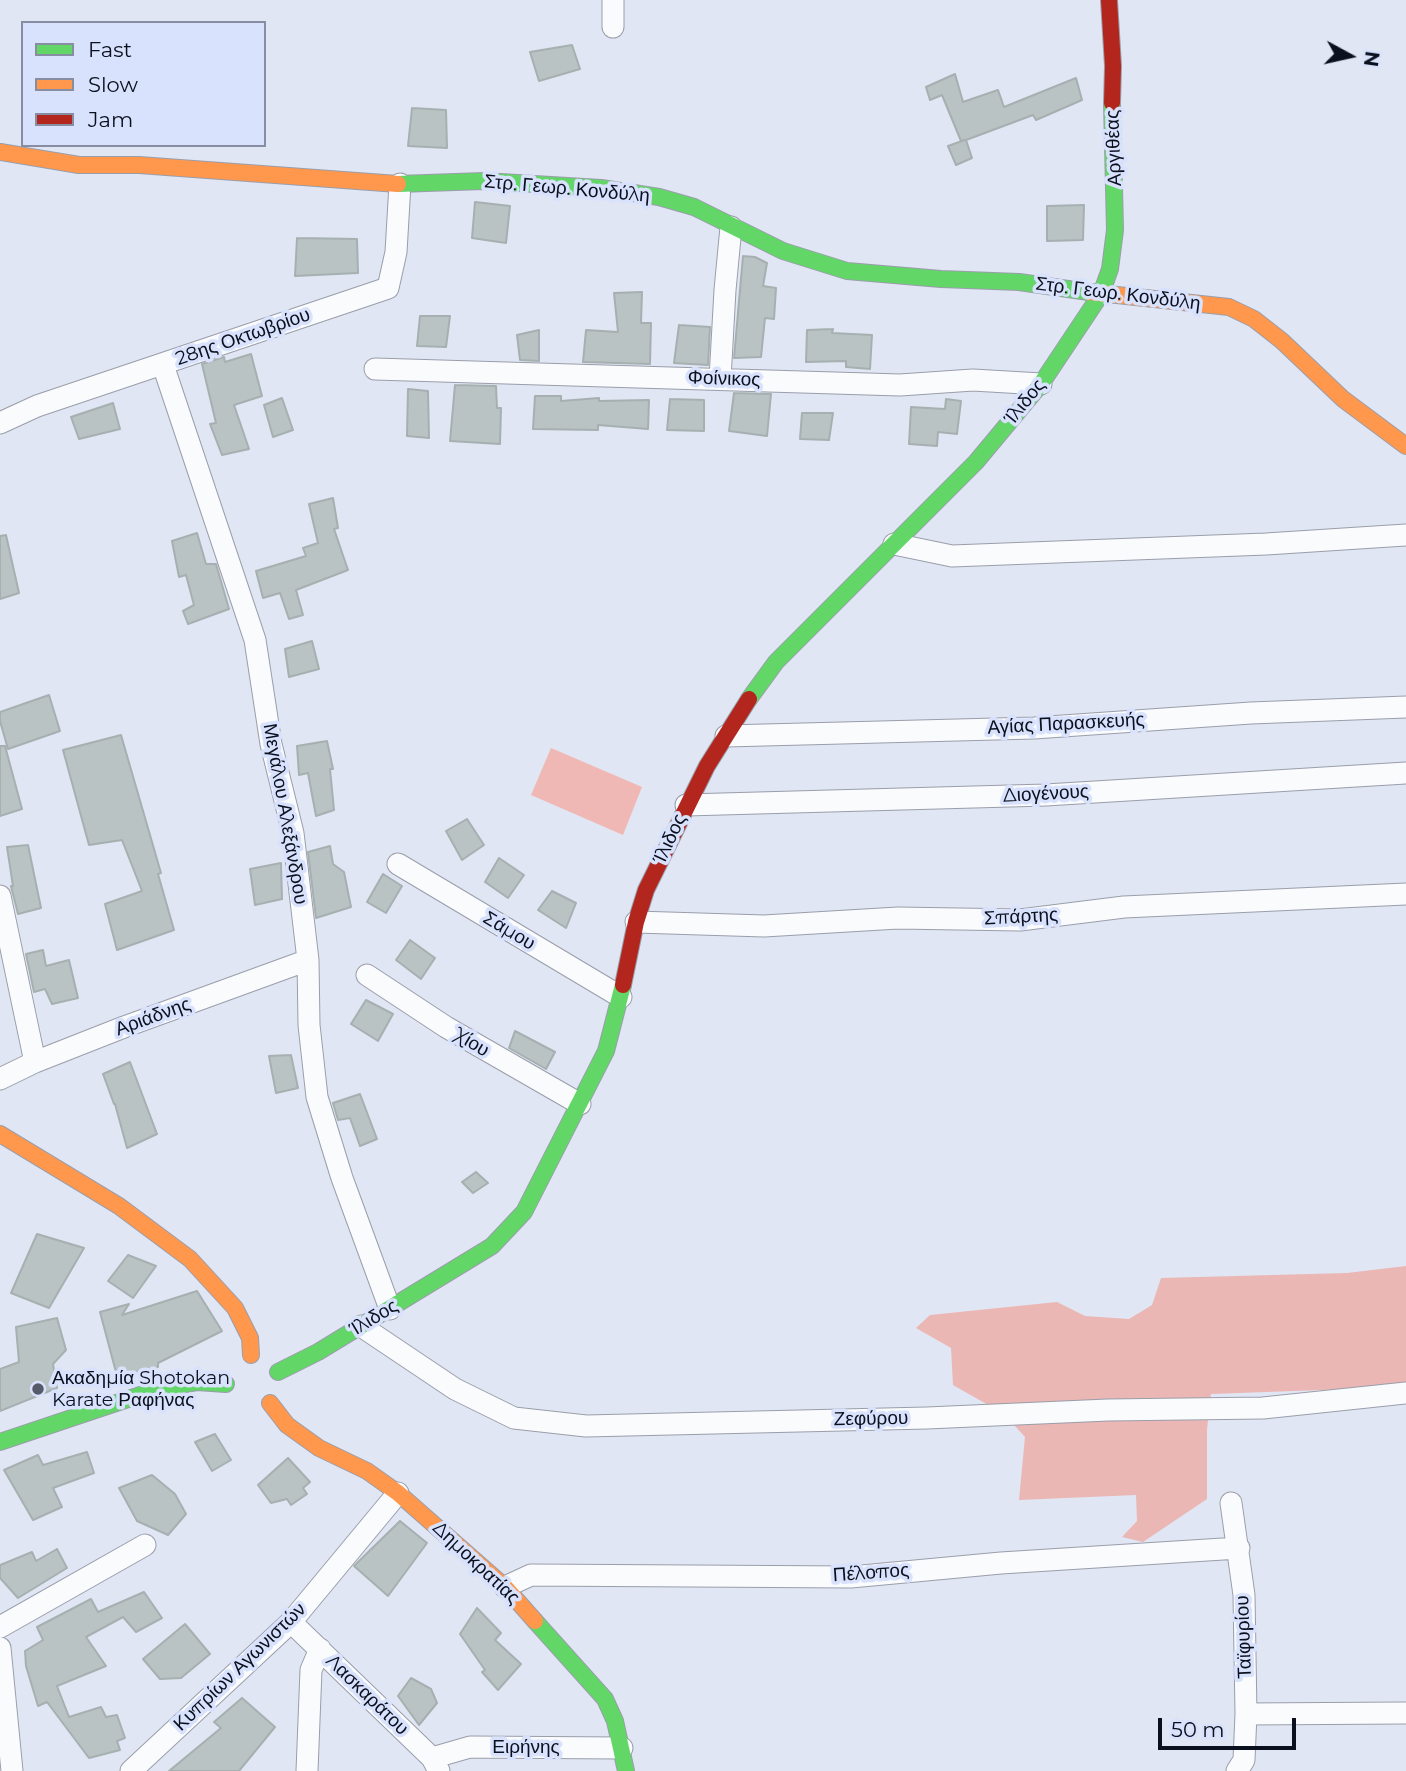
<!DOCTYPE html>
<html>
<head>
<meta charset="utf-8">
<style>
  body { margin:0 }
  #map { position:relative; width:1406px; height:1771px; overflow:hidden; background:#e1e6f4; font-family:Montserrat,sans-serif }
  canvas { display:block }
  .legend { position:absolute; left:21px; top:21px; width:245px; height:126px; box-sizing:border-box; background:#d9e2fc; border:2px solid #878ea3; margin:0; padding:9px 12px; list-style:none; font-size:21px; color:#0b101e }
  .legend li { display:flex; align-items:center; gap:14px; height:35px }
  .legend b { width:35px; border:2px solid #878ea3 }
  .north { position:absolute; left:1315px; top:21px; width:70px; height:70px; -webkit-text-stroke:5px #d9e2fc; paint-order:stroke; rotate:98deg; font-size:19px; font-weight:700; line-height:28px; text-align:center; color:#0b101e }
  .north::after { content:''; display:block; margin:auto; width:24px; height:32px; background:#0b101e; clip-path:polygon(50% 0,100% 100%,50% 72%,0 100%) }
  .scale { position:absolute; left:1158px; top:1718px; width:138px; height:32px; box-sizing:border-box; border:4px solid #0b101e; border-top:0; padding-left:9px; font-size:21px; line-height:24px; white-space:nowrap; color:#0b101e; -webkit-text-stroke:5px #d9e2fc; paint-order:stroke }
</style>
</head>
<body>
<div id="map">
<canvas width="1406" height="1771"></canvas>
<ul class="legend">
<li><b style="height:9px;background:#63d668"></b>Fast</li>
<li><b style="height:9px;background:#ff974d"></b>Slow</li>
<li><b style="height:9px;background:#b3261e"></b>Jam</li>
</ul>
<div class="north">N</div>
<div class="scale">50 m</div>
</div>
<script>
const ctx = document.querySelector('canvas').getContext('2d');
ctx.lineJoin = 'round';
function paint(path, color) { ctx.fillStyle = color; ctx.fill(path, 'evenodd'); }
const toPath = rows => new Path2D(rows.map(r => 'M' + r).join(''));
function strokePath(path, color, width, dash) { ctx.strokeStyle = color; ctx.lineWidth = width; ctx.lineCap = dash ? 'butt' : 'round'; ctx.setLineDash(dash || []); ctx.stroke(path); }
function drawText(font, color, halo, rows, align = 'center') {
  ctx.font = font + ' Montserrat,sans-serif'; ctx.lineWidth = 7; ctx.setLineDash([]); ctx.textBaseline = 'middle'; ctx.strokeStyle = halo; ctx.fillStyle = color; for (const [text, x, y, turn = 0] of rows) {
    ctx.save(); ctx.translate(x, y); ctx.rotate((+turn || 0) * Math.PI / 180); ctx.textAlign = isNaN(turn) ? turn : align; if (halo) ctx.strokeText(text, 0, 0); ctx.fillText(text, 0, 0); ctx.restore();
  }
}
paint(toPath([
  [551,748,642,787,623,835,531,795]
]), '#efb8b4');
paint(toPath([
  [1406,1266,1406,1387,1211,1394,1207,1429,1207,1499,1143,1542,1122,1537,1137,1521,1136,1495,1019,1500,1025,1437,1004,1414,953,1385,951,1348,916,1328,930,1315,1057,1302,1085,1316,1129,1319,1152,1305,1161,1278,1347,1273]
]), '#eab7b4');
const building = toPath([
  [572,45,580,69,539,81,530,52,572,45],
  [955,74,963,102,998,90,1004,107,1076,78,1082,100,1036,120,1033,115,966,140,972,158,956,165,948,146,965,140,961,141,942,95,930,100,926,87,955,74],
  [412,108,446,110,447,148,408,146,412,108],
  [475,202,510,206,506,243,472,238,475,202],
  [1084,205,1083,240,1047,241,1047,206,1084,205],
  [297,238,357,239,358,273,295,276,297,238],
  [743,256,755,257,767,263,763,286,776,288,774,319,765,318,761,357,734,358,743,256],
  [642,292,641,323,651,323,650,364,583,362,586,330,618,332,614,293,642,292],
  [420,316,450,316,446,347,417,346,420,316],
  [679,325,710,327,708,365,674,363,679,325],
  [833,329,832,333,872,335,870,369,846,367,846,361,806,362,807,330,833,329],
  [539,330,539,361,520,360,517,335,539,330],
  [251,354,262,396,234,405,249,449,222,455,210,424,216,423,202,364,224,357,225,362,251,354],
  [455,385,496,386,497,408,501,408,500,444,450,441,455,385],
  [408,389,428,391,429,438,407,436,408,389],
  [734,393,771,394,767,436,729,431,734,393],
  [535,396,561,396,561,401,599,398,599,401,649,400,648,429,598,425,598,430,533,429,535,396],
  [282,398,293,430,273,437,264,405,282,398],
  [670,399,704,400,704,431,667,430,670,399],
  [946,399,961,401,957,434,938,432,937,446,909,444,911,407,945,409,946,399],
  [113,403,120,429,79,439,71,417,113,403],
  [802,413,833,413,829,440,800,439,802,413],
  [333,498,338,528,334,529,348,570,296,590,303,615,289,619,280,593,263,598,256,571,306,556,303,548,318,543,309,504,333,498],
  [197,533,206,564,216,564,229,609,188,624,183,611,194,605,186,575,179,577,172,541,197,533],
  [6,535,19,593,0,599,0,536,6,535],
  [312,641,319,669,289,677,285,649,312,641],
  [49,695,60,731,8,749,0,721,0,712,49,695],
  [121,735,161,873,158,874,174,930,117,950,105,904,142,891,122,840,89,845,63,750,121,735],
  [327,741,333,769,330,769,334,810,316,816,308,773,299,775,297,746,327,741],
  [0,746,5,746,22,809,0,816,0,746],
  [467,819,484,845,462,860,446,831,467,819],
  [28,845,41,908,18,914,11,886,13,886,7,847,28,845],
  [330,846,333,864,344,872,351,907,316,918,308,852,330,846],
  [499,858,524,875,508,898,485,882,499,858],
  [281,863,282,899,255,905,250,869,281,863],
  [383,874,402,886,386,913,367,902,383,874],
  [552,891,576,903,566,928,538,910,552,891],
  [410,940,435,958,421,979,396,960,410,940],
  [43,950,46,966,69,960,78,998,52,1004,45,989,34,992,26,954,43,950],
  [366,1000,393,1014,378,1041,351,1024,366,1000],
  [515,1031,555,1052,546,1069,509,1048,515,1031],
  [291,1055,298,1088,276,1093,269,1056,291,1055],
  [130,1062,157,1134,127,1148,115,1104,114,1104,103,1074,130,1062],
  [360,1094,377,1139,360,1146,350,1118,338,1120,333,1103,360,1094],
  [476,1172,488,1183,473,1193,462,1182,476,1172],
  [37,1234,84,1248,49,1308,11,1293,37,1234],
  [128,1255,156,1266,133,1298,108,1281,128,1255],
  [197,1291,222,1331,158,1363,158,1367,117,1376,100,1312,129,1304,122,1315,197,1291],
  [57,1318,66,1350,53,1364,57,1388,0,1411,0,1369,19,1362,16,1327,57,1318],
  [215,1434,231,1460,212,1471,195,1442,215,1434],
  [87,1452,94,1473,53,1488,62,1507,33,1520,4,1470,38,1455,43,1465,87,1452],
  [288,1458,310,1482,303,1488,307,1494,291,1505,287,1499,271,1503,258,1485,288,1458],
  [152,1475,175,1494,186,1514,168,1535,137,1521,119,1488,152,1475],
  [400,1521,427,1543,388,1596,354,1566,400,1521],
  [57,1549,67,1568,18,1598,0,1578,0,1565,32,1552,36,1561,57,1549],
  [144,1592,162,1618,136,1632,123,1617,86,1637,106,1666,57,1686,69,1717,101,1707,106,1717,117,1715,125,1738,117,1741,120,1750,89,1758,47,1702,38,1706,26,1666,25,1651,43,1640,37,1627,91,1599,98,1612,144,1592],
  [477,1608,501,1633,495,1640,521,1664,498,1690,482,1672,485,1670,460,1634,477,1608],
  [185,1624,210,1654,181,1678,160,1679,143,1659,185,1624],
  [411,1678,431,1689,437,1703,419,1725,398,1696,411,1678],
  [242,1698,275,1727,239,1771,169,1771,221,1728,214,1722,242,1698]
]);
paint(building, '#b9c3c3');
strokePath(building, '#a6b0b0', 2);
const street = toPath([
  [613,0,613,27],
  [163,365,255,640,271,744,293,833,308,960,309,1025,317,1097,342,1178,390,1309],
  [375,369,900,385,973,380,1041,384],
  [720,379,725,290,731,227],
  [0,423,37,406,388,288,396,252,400,184],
  [894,544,952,556,1266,544,1406,535],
  [726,736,1034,728,1251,713,1406,707],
  [686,805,1046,795,1406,773],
  [398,864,621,997],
  [0,896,35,1062],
  [636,922,764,926,898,918,1020,920,1124,907,1406,894],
  [367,975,446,1027,580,1104],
  [0,1079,35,1062,124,1027,308,960],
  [361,1326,455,1389,514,1418,586,1426,927,1418,1108,1410,1263,1408,1406,1393],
  [1231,1503,1244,1595,1246,1714,1244,1760,1237,1771],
  [505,1587,531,1575,851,1577,1001,1563,1239,1548],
  [291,1622,432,1758,439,1771],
  [0,1627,145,1545],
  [0,1648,12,1771],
  [1246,1714,1406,1713],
  [432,1758,470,1747,622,1748],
  [131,1771,291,1622,398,1493],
  [307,1771,311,1670,320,1649]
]);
const fast = toPath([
  [398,184,484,181,601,188,659,197,694,207,783,251,847,271,941,279,1019,282,1089,292],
  [749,699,776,662,976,462,1041,384,1101,294,1110,269,1115,230,1112,103],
  [278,1372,318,1352,492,1246,524,1212,606,1051,623,985],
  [0,1442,161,1388,197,1382,226,1384],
  [535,1621,605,1699,615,1721,626,1771]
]);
const slow = toPath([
  [0,152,79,165,139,165,398,184],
  [1089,292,1229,307,1254,319,1282,341,1343,399,1406,446],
  [0,1134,119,1206,190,1259,235,1308,250,1338,251,1355],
  [270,1403,287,1425,319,1448,367,1471,398,1493,505,1587,535,1621]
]);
const jam = toPath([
  [1109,0,1113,66,1112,103],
  [623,985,636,922,646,890,707,766,749,699]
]);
strokePath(street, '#9a9eab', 23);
strokePath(fast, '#9a9eab', 18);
strokePath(slow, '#9a9eab', 18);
strokePath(jam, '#9a9eab', 18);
strokePath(street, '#fafbfd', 21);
strokePath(fast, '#63d668', 16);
strokePath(slow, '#ff974d', 16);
strokePath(jam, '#b3261e', 16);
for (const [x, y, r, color] of [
  [38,1389,7,"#565b69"]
]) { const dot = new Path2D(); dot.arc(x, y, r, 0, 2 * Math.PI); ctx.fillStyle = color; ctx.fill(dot); strokePath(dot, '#d9e2fc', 2.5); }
drawText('19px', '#0b101e', '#d9e2fc', [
  ["Αργιθέας",1114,148,-92],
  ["Στρ. Γεωρ. Κονδύλη",567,189,5],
  ["Στρ. Γεωρ. Κονδύλη",1118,294,7],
  ["28ης Οκτωβρίου",243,337,-19],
  ["Φοίνικος",724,379,2],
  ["Ίλιδος",1025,402,-51],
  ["Αγίας Παρασκευής",1066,724,-3],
  ["Διογένους",1046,794,-3],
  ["Μεγάλου Αλεξάνδρου",285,814,80],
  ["Ίλιδος",670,839,-65],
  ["Σπάρτης",1021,917,-3],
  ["Σάμου",509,931,31],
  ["Αριάδνης",153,1017,-20],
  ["Χίου",472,1043,31],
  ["Ίλιδος",374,1318,-31],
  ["Ζεφύρου",871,1419,-1],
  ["Δημοκρατίας",476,1563,43],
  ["Πέλοπος",871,1573,-4],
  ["Ταϊφυρίου",1244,1637,-92],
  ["Κυπρίων Αγωνιστών",240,1667,-44],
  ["Λασκαράτου",367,1695,44],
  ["Ειρήνης",526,1747]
]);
drawText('19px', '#0b101e', '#d9e2fc', [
  ["Ακαδημία Shotokan",52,1378],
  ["Karate Ραφήνας",52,1400]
], 'left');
</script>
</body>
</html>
